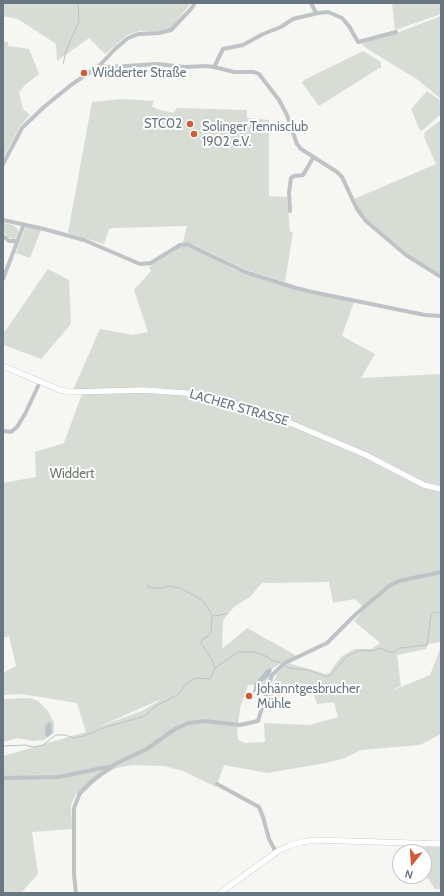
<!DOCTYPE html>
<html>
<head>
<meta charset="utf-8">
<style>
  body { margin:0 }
  #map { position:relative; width:444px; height:896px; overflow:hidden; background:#f6f6f3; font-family:Cabin,sans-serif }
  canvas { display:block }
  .frame { position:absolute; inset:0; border:4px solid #687681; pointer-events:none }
  .north { position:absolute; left:392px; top:844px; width:40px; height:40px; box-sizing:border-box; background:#fff; border:1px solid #c3c8cd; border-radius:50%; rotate:197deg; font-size:11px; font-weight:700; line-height:16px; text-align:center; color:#687681 }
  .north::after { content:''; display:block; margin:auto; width:14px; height:18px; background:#d25b37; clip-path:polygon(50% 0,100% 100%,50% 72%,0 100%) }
</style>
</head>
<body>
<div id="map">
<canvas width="444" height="896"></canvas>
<div class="frame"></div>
<div class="north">N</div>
</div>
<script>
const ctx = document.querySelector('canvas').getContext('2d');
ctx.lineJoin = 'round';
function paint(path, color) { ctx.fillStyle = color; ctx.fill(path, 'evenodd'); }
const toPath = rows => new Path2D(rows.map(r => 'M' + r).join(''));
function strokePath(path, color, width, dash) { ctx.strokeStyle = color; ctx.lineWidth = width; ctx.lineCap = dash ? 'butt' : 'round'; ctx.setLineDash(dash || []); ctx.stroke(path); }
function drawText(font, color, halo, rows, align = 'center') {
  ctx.font = font + ' Cabin,sans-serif'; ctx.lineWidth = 4; ctx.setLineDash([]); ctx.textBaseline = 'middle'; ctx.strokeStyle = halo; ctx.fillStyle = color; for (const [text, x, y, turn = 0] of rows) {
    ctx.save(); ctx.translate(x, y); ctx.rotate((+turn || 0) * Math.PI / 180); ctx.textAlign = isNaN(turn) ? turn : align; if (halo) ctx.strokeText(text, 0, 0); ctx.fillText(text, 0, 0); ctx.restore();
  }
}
paint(toPath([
  [3,3,191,3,170,29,162,31,140,31,127,35,105,54,89,38,57,61,56,44,18,19,3,16],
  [392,3,441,3,441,14,395,30],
  [441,16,441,99,418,80,366,48,361,43,394,34],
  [3,42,8,42,8,46,29,49,39,74,25,85,19,92,23,109,30,115,20,126,3,158],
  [363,51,381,62,381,67,319,106,302,83,304,80],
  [427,91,441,101,441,114,423,130,420,131,411,109],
  [123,99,154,101,152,106,156,109,174,113,177,108,247,110,247,118,269,120,269,196,287,197,290,232,293,232,285,282,244,269,195,245,183,242,187,226,112,228,109,229,104,244,68,233,92,102],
  [441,120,441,276,412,258,367,221,360,212,354,199,436,164,424,137,425,132],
  [3,223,13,225,17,228,19,233,17,237,14,239,7,237,3,230],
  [26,226,41,230,30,258,16,253],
  [183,245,191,246,235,270,294,289,354,302,342,336,375,354,361,378,441,374,441,487,422,483,277,415,191,391,150,388,73,390,100,329,133,335,148,332,134,290,151,271,149,267],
  [48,269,69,280,71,324,41,359,4,345,3,334],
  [141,393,190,394,275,419,365,457,427,489,441,491,441,734,420,745,361,750,345,758,326,763,267,773,224,765,216,787,183,771,164,766,132,765,116,768,103,775,81,795,76,794,71,805,72,829,32,832,38,874,21,893,3,893,3,756,86,732,77,703,21,694,3,695,3,673,16,666,9,636,3,638,3,483,36,477,35,452,64,443,82,394],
  [329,582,333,603,354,599,365,608,354,621,380,643,371,649,355,649,342,656,329,673,326,674,288,663,277,674,266,698,293,694,314,695,317,704,334,702,338,717,310,725,264,723,265,742,245,743,238,740,237,734,240,708,248,685,266,686,270,670,283,662,297,656,247,628,222,649,223,620,235,606,250,597,262,583],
  [440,642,441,647,430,675,384,694,401,686,397,655,426,649,428,644],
  [159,701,142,711,98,727,159,700],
  [30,698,38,701,47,710,54,722,54,733,44,740,32,741,18,738,3,742,3,699],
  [425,846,441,846,441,889,435,889,424,872]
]), '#d7dcd4');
paint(toPath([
  [270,668,272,670,269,677,261,682,254,693,253,692,255,683,266,670],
  [49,722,51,723,52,732,49,736,47,737,45,734,45,726]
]), '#b9c2c7');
strokePath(toPath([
  [63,64,67,48,79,21,78,3],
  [146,585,152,588,164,588,168,586,180,588,197,597,204,602,212,615,211,632,207,637,202,639,201,643,212,660,215,668],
  [213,616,226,614],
  [284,665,289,668,308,670,327,677,331,675,346,657,360,650,373,651,379,648,389,652,394,652,399,648,427,645,431,615,434,612,441,613],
  [3,746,25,745,34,747,43,745,56,735,65,735,74,738,83,736,106,727,142,717,148,714,154,707,179,694,185,685,193,679,196,678,209,679,211,678,212,674,215,668,238,652,254,652,268,657,271,660,281,663]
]), '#b9c2c7', 1);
const secondary = toPath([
  [3,366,60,390,71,392,144,390,199,394,276,417,366,455,424,485,441,489],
  [220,893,278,851,289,846,302,842,314,840,441,844]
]);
strokePath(secondary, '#b2b7ba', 6);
strokePath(toPath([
  [311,3,316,13],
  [99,66,109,67,157,64,185,67,206,66,214,67,234,72,254,72,259,74,279,100,287,115,297,144,301,149,337,172,342,177,357,209,366,221,406,255,441,277],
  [214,67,223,49,243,45,263,34,281,27,293,19,318,13,328,12,342,18,349,26,358,42,396,32],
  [3,164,22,128,44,107,71,85,99,66,115,49,128,38,138,34,159,33,171,30,191,9,195,3],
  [290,211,289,193,291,178,294,176,303,175,313,158],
  [3,220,44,229,84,240,140,264,151,263,180,245,187,244,245,272,296,288,312,292,425,315,441,316],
  [3,236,9,241,18,241],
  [3,279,24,224],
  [3,431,11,432,17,427,25,414,40,382],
  [3,778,59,777,102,768,110,767],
  [217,784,259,807,263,817,269,839,276,852],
  [76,893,74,875,74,808,80,793,93,780,117,763,147,749,175,729,189,723,205,721,240,725,258,721,272,675,285,663,327,643,356,614,389,586,399,581,441,572]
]), '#bfc3c6', 4);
strokePath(secondary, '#fff', 5.5);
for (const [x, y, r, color] of [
  [84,73,4,"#d25b37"],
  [190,124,4,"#d25b37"],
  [194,134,4,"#d25b37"],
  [249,696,4,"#d25b37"]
]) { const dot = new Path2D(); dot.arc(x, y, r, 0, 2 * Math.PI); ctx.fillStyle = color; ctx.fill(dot); strokePath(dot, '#fff', 1.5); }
drawText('13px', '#687681', '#fff', [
  ["Widderter Straße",92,73],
  ["STC02",182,124,"right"],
  ["Solinger Tennisclub",202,127],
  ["1902 e.V.",202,142],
  ["Johänntgesbrucher",257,689],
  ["Mühle",257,704]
], 'left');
drawText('13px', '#687681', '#fff', [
  ["LACHER STRASSE",239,408,16]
]);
drawText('13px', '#6a7966', '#fff', [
  ["Widdert",72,474]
]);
</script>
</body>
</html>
